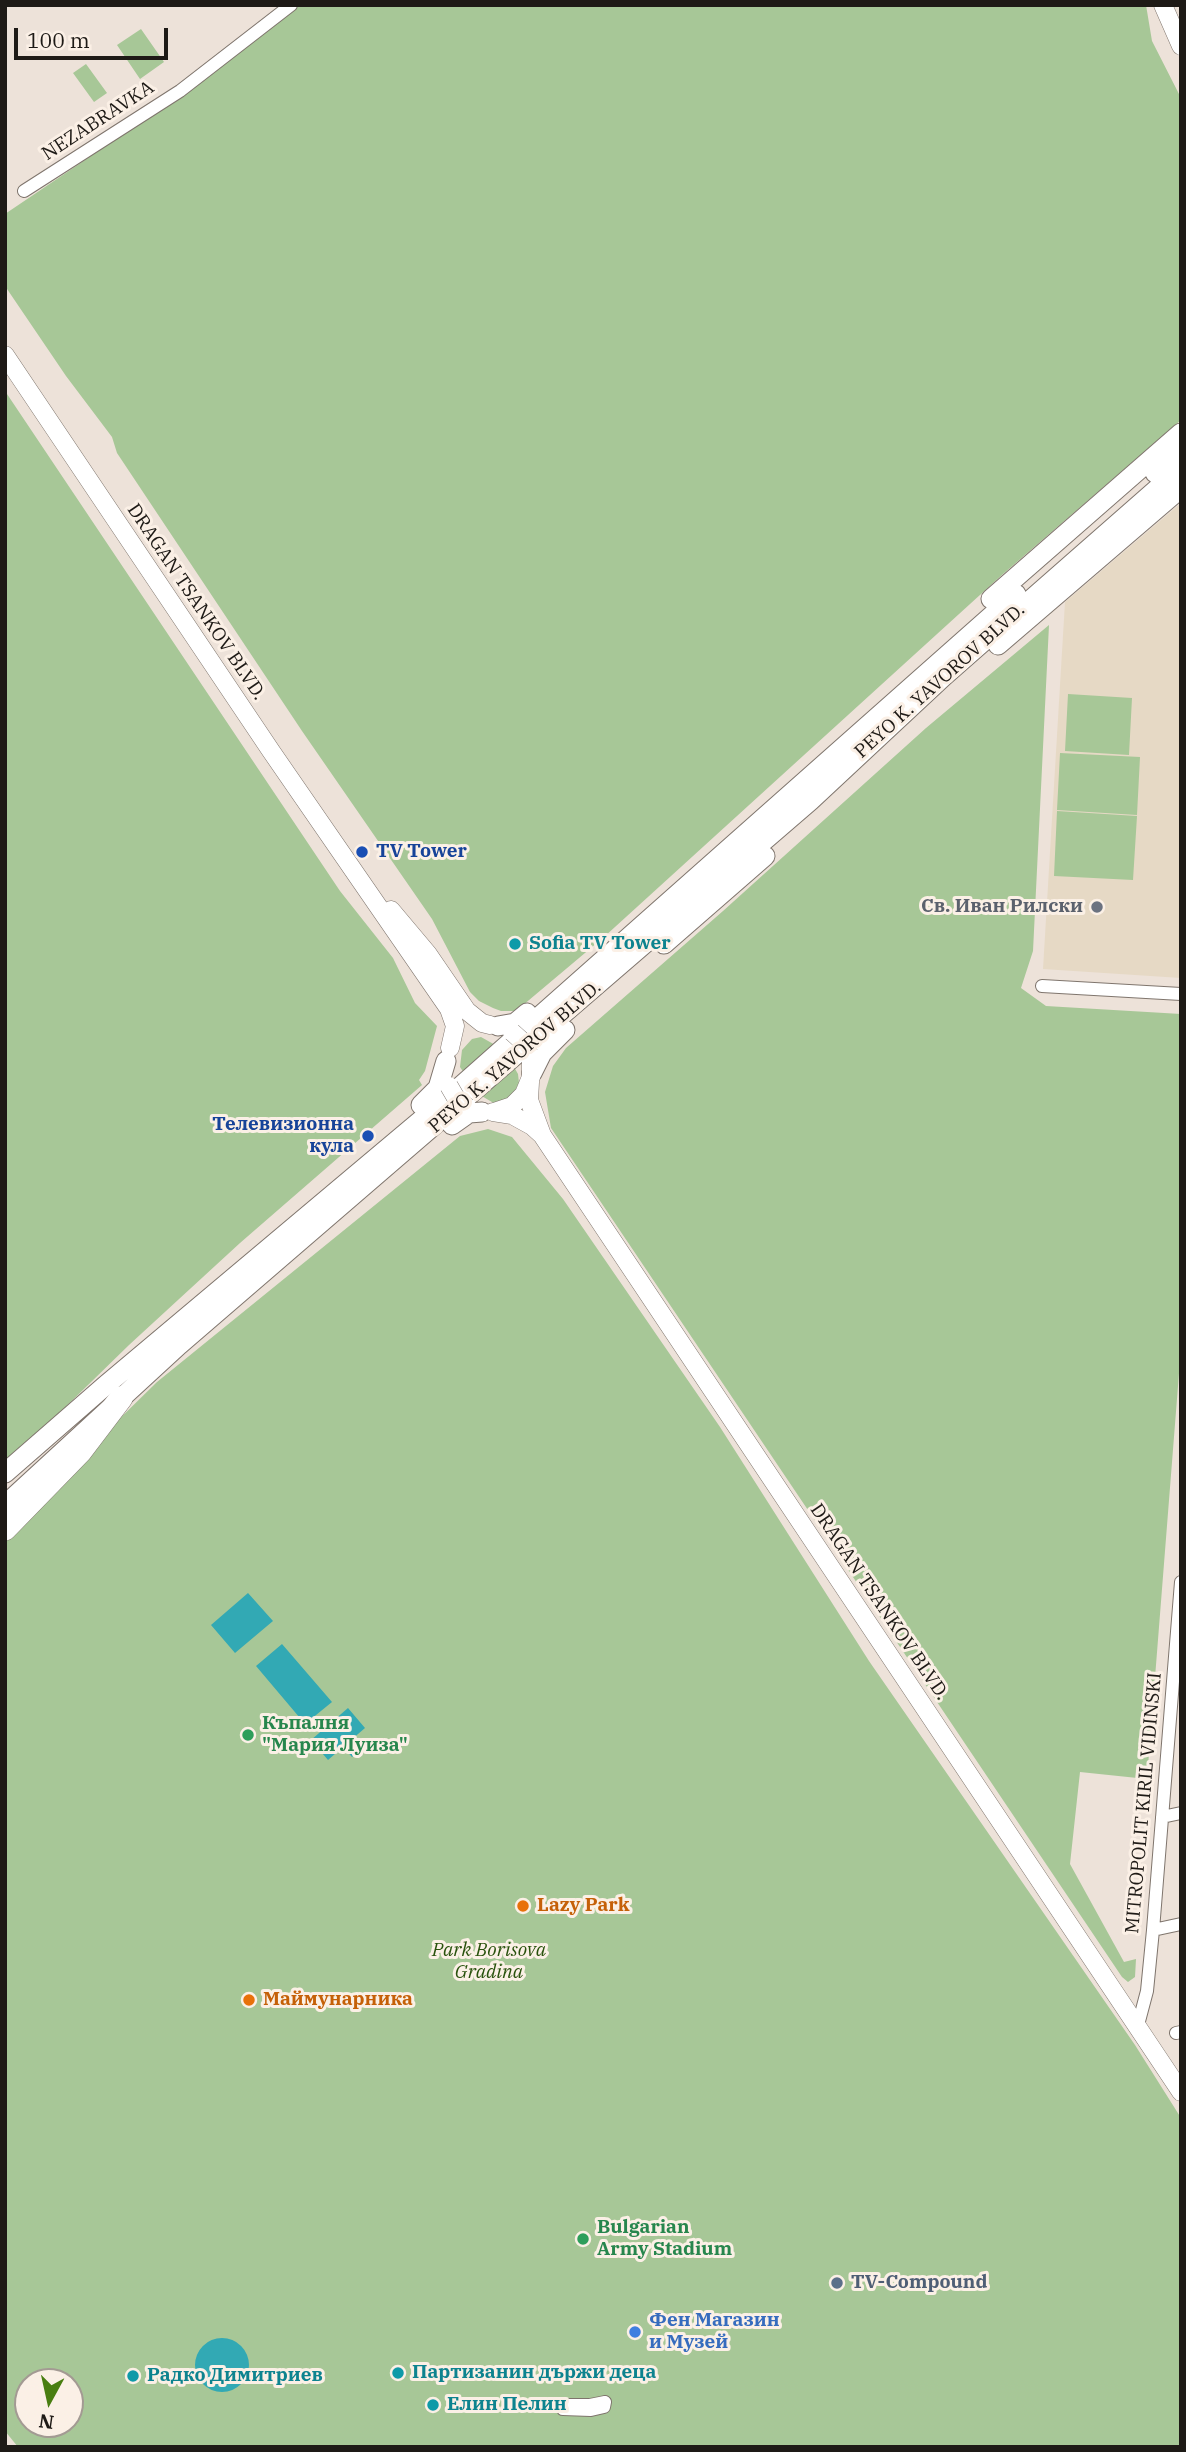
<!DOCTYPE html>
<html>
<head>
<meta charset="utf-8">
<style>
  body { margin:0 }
  #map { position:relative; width:1186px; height:2452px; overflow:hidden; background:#ede2d9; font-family:"IBM Plex Serif",serif }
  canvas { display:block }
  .frame { position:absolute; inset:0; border:7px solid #1e1a16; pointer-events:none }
  .north { position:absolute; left:14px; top:2368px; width:70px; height:70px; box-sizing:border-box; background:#fbf0e6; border:2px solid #a39a93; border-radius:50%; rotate:188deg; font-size:19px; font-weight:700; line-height:28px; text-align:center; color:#1e1a16 }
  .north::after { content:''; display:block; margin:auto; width:24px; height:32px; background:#497e11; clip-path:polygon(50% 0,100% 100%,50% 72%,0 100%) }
  .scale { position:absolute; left:14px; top:28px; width:154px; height:32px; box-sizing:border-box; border:4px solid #1e1a16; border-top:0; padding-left:9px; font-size:21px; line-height:24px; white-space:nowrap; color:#1e1a16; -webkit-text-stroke:5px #fbf0e6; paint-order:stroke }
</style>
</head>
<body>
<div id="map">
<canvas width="1186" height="2452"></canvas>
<div class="frame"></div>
<div class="north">N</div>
<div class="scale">100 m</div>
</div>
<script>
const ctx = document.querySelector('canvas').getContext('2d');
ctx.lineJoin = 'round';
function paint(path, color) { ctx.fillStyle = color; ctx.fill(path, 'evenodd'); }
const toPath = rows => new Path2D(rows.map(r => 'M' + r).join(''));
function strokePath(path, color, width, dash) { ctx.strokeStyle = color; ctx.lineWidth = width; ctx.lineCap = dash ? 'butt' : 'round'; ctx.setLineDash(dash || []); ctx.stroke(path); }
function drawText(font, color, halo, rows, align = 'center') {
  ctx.font = font + ' "IBM Plex Serif",serif'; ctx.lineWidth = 6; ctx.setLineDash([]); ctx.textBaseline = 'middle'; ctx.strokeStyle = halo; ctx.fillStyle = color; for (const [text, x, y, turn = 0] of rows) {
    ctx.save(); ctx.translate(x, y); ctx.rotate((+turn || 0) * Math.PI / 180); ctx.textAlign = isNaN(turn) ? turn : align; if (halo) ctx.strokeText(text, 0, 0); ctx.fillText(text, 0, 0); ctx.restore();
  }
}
paint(toPath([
  [1181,503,1181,978,1043,969,1065,602]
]), '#e6d9c5');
paint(toPath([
  [295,5,1146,5,1152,41,1181,98,1181,420,1003,574,604,937,516,1011,501,1011,493,1008,479,1001,470,992,432,919,302,731,117,453,112,437,66,376,5,286,5,214,125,133],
  [141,29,164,62,140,79,117,45],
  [86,64,107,93,94,102,73,73],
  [5,391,340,891,393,958,415,1003,437,1026,425,1071,419,1080,422,1085,240,1243,129,1345,5,1466],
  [1049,625,1033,951,1021,988,1046,1006,1181,1014,1181,1348,1147,1779,1080,1772,1070,1864,1124,1962,1136,1959,1135,1977,1128,1982,1122,1977,551,1128,545,1092,553,1066,566,1048,723,911,926,728],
  [1068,694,1132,698,1129,755,1065,751],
  [1060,753,1140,757,1137,815,1057,810],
  [1057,811,1137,816,1133,880,1054,876],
  [481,1037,497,1046,464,1073,460,1067,462,1050,472,1039],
  [514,1067,518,1074,519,1083,512,1097,497,1105,480,1095],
  [488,1129,512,1137,563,1199,720,1427,869,1661,1135,2045,1181,2118,1181,2447,18,2447,5,2431,5,1539,103,1435,157,1382,460,1136],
  [28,2382,70,2382,70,2424,28,2424]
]), '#a7c797');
paint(toPath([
  [248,1593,273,1621,235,1653,211,1625],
  [282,1644,332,1702,305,1724,256,1666],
  [348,1708,365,1728,351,1740,360,1750,352,1757,343,1747,328,1760,311,1740],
  '195 2365a27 27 0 1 1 54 0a27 27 0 1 1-54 0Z'
]), '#32a9b4');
const street = toPath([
  [24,191,180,91,291,5],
  [1042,986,1181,994],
  [1162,1817,1181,1813],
  [1153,1930,1181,1924],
  [1138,2025,1147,1991,1153,1930,1181,1582],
  [1176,2033,1181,2032],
  [605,2402,604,2407,591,2410,563,2409,562,2405,590,2405,605,2402]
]);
const secondary = toPath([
  [1163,5,1181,46],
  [5,355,271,751,449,1009,455,1026,450,1048],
  [391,910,428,954,467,1011,482,1023,490,1025],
  [530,1082,529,1100,542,1135],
  [493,1112,512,1115,532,1126,542,1135,1181,2092],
  [494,1112,512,1106,524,1094,531,1077,531,1058]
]);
const primary = toPath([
  [1155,473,1181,450],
  [991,599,1181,433],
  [1040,605,1077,577],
  [998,645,1181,488],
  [664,944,765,856],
  [498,1026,515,1023,527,1013],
  [532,1073,542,1053,565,1030],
  [421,1105,438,1088,446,1061],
  [452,1125,469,1113,482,1112],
  [5,1473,106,1385,445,1100,1016,594],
  [5,1505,179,1345,810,801,944,676,1181,468]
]);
const highway = toPath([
  [5,1529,80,1452,121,1398]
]);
strokePath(street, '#7f756d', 14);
strokePath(secondary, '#7f756d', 19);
strokePath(primary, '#7f756d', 21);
strokePath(highway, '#7f756d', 24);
strokePath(street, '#fff', 12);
strokePath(secondary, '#fff', 18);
strokePath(primary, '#fff', 19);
strokePath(highway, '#fff', 23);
const secondaryBridge = toPath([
  [512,1032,522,1041,529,1054],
  [449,1086,456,1098,467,1107]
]);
strokePath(secondaryBridge, '#7f756d', 19, []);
strokePath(secondaryBridge, '#fff', 18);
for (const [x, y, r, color] of [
  [362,852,7,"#1a4fb4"],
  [1097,907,7,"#6b7280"],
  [515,944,7,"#0f9aa8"],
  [368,1136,7,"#1a4fb4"],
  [248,1735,7,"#2e9e5b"],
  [523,1906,7,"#e8710a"],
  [249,2000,7,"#e8710a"],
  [583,2239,7,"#2e9e5b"],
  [837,2283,7,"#5c6f8a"],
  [635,2332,7,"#3f7fe0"],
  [398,2373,7,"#0f9aa8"],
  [133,2376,7,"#0f9aa8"],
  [433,2405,7,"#0f9aa8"]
]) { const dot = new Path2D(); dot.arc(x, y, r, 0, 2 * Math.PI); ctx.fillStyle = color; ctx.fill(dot); strokePath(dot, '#fbf0e6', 2.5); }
drawText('19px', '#1e1a16', '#fbf0e6', [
  ["NEZABRAVKA",98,121,-33],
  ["DRAGAN TSANKOV BLVD.",196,602,56],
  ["PEYO K. YAVOROV BLVD.",940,681,-42],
  ["PEYO K. YAVOROV BLVD.",515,1057,-41],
  ["DRAGAN TSANKOV BLVD.",879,1602,56],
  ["MITROPOLIT KIRIL VIDINSKI",1144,1803,-85]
]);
drawText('bold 19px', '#164399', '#fbf0e6', [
  ["TV Tower",376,852],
  ["Телевизионна",354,1125,"right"],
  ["кула",354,1147,"right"]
], 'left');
drawText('bold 19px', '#5b616d', '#fbf0e6', [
  ["Св. Иван Рилски",1083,907]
], 'right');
drawText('bold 19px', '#0d838f', '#fbf0e6', [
  ["Sofia TV Tower",529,944],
  ["Партизанин държи деца",412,2373],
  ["Радко Димитриев",147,2376],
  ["Елин Пелин",447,2405]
], 'left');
drawText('bold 19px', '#27864d', '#fbf0e6', [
  ["Къпалня",262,1724],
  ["\"Мария Луиза\"",262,1746],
  ["Bulgarian",597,2228],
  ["Army Stadium",597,2250]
], 'left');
drawText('bold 19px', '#c56008', '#fbf0e6', [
  ["Lazy Park",537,1906],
  ["Маймунарника",263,2000]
], 'left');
drawText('italic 19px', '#29520d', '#fbf0e6', [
  ["Park Borisova",489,1951],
  ["Gradina",489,1973]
]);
drawText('bold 19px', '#4e5e75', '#fbf0e6', [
  ["TV-Compound",851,2283]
], 'left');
drawText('bold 19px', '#366cbe', '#fbf0e6', [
  ["Фен Магазин",649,2321],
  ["и Музей",649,2343]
], 'left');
</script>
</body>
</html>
